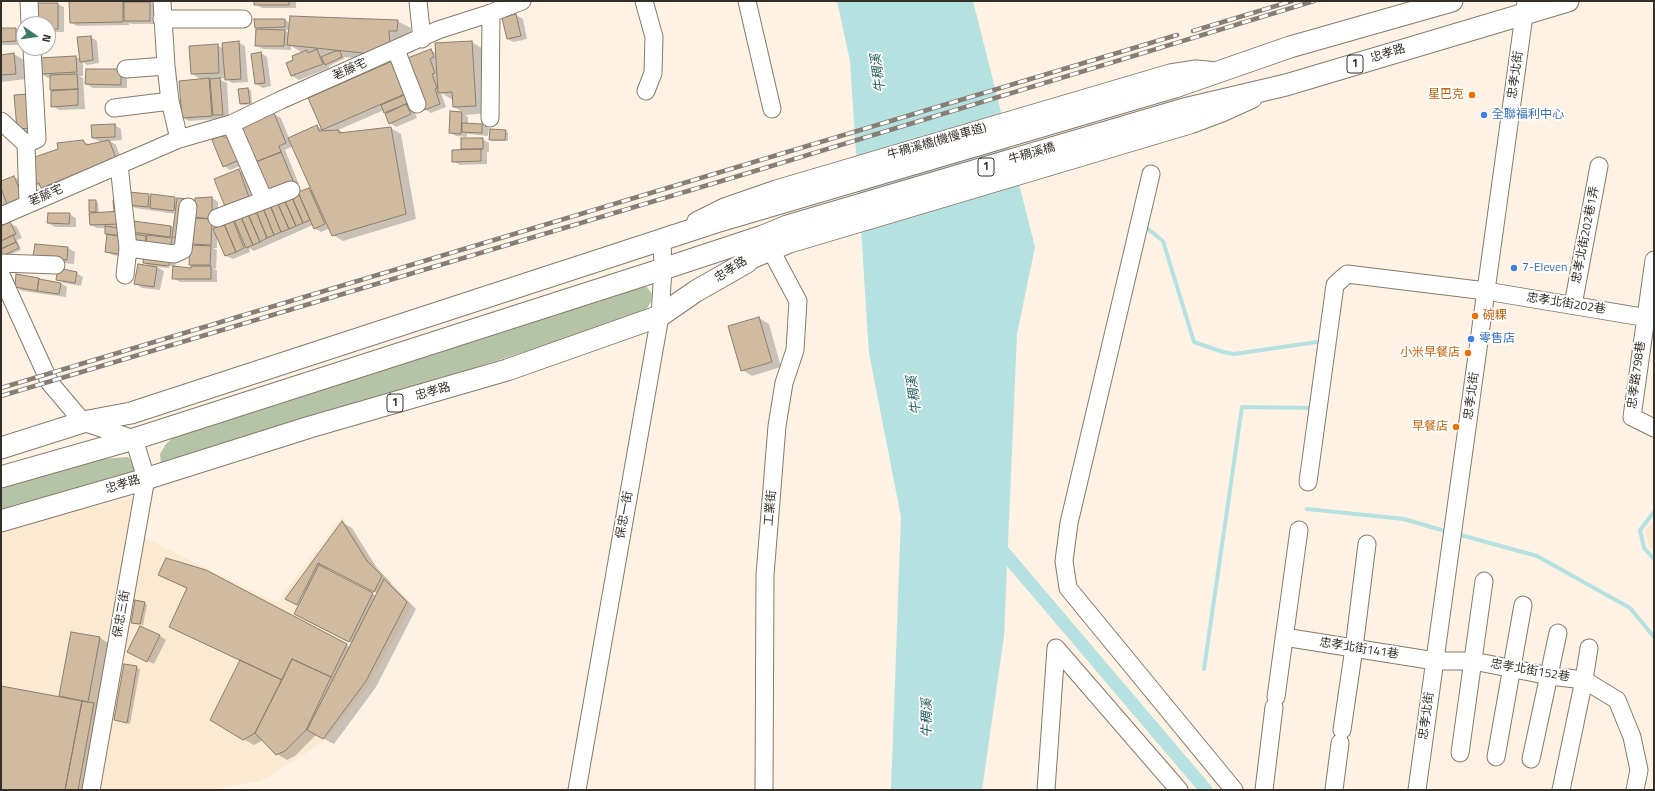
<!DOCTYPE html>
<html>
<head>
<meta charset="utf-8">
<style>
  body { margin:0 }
  #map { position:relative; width:1655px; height:791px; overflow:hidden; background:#fdf2e4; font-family:"Titillium Web",sans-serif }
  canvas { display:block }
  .frame { position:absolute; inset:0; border:2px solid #352f29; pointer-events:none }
  .north { position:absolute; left:16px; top:16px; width:40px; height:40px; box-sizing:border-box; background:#fff; border:1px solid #aeaca9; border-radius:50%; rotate:103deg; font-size:11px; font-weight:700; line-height:16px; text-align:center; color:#352f29 }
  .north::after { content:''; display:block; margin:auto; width:14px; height:18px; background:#3c7863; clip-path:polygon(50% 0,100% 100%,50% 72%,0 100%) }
</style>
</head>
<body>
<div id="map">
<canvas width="1655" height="791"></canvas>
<div class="frame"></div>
<div class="north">N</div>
</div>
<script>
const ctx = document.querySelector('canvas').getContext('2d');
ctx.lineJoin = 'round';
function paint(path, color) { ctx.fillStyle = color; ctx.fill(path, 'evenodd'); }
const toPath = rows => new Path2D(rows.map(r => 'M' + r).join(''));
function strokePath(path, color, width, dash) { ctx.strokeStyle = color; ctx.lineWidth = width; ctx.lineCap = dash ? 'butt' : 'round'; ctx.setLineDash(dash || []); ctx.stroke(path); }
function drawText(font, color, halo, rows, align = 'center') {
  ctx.font = font + ' "Titillium Web","Noto Sans TC",sans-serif'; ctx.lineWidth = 3.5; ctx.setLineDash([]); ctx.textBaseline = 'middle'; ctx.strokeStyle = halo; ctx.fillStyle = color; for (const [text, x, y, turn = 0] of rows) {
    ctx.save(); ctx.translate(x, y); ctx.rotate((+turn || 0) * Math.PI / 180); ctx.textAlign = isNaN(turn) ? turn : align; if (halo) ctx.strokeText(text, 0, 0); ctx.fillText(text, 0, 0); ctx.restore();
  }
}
paint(toPath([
  [148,493,141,536,277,603,342,517,369,559,412,605,370,683,325,741,261,781,223,787,223,790,1,790,1,530],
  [1654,520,1654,552,1649,547,1645,531]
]), '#fce9d2');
paint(toPath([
  [641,285,647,287,652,294,651,302,645,311,620,321,390,395,161,465,160,454,166,444,175,436],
  [128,457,139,469,134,472,1,514,1,489,10,485,100,459]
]), '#b4c4a7');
paint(toPath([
  [837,1,973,1,1035,247,1017,334,1004,636,982,790,891,790,901,517,869,353,850,61]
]), '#b6e1e1');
paint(toPath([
  [70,1,158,1,158,3,151,3,156,6,157,24,132,24,129,23,129,25,77,26,71,22],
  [255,1,296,1,296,8,262,8,255,4],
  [57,4,64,7,64,32,48,32,48,24],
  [516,15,523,19,527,39,514,42,507,39],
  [285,20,291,23,397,21,411,28,411,38,386,61,344,57,345,58,329,66,329,68,299,80,292,76,287,63,294,61,303,53,291,46,291,50,263,49,256,45,261,30,256,27],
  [284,30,290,30,290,34],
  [1,29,16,29,22,33,22,45,1,45],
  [91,37,97,41,99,63,87,65,83,62,83,76,79,76,83,78,85,109,59,110,52,106,55,92,51,90,51,77,48,78,41,74,76,57,81,59],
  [238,42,245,46,248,82,232,83,226,78,219,79,227,83,229,118,189,121,183,118,202,80,192,74,217,45,224,49],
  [472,42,485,50,489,113,465,115,468,117,468,124,482,124,489,128,488,136,467,134,467,137,456,136,450,132,451,112,464,113,454,107,453,100,441,93,446,107,431,113,425,109,431,50,437,54],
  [261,53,267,57,271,86,263,88,256,84],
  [14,54,24,60,26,79,1,82,1,56],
  [395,61,417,118,396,127,390,123,384,110,338,130,344,133,391,128,401,134,416,219,343,241,333,235,330,228,321,232,314,228,313,225,254,251,249,248,250,252,233,259,226,256,217,235,217,248,213,248,217,250,216,269,213,268,217,271,217,282,180,282,173,278,174,268,165,262,164,264,171,268,156,267,164,271,160,290,142,288,136,284,151,267,144,263,176,261,175,267,192,269,196,267,190,264,196,246,191,243,177,254,134,245,135,234,132,232,133,222,171,226,174,228,176,214,135,208,129,204,130,193,149,195,152,197,152,195,175,198,191,219,200,220,195,217,212,198,218,202,218,228,233,221,237,224,236,220,309,189,313,191,293,146,285,150,300,187,277,196,244,126,274,114,281,118,289,138,317,126,322,129],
  [170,208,176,211,176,213,169,209],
  [127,74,127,88,93,88,86,84],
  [248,89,251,90,252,104,244,105,241,103],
  [28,95,38,131,25,133,18,129],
  [115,125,121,129,122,140,110,141,116,145,122,162,48,191,34,184,59,150,83,141,90,145,102,143,93,138],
  [505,131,508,133,508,141,493,141,490,139],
  [462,139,482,139,489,143,489,152,487,152,487,164,460,165,453,161,462,150],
  [213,140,245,164,230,170,224,166],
  [239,170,245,174,257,203,227,208],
  [14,177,21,181,15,207,7,203,9,209,1,211,1,191,4,193,1,182],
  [95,201,98,203,99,213,118,212,115,211,114,201,128,227,114,228,126,257,113,255,106,252,108,235,106,228,97,228,91,225,94,213,90,211],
  [69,214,76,218,76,227,55,227,48,223],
  [10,223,17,227,22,238,17,240,21,250,5,257,1,252,1,227],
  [36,246,68,248,75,252,74,264,41,261],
  [76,273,83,277,81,286,64,283,57,279],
  [38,279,42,281,61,283,67,287,66,297,22,291,16,287],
  [759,318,769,324,781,367,752,376,742,370],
  [342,522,352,528,377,568,391,583,391,584,416,609,376,687,334,744,316,735,295,756,287,760,277,754,263,740,254,745,243,739,241,661,170,626,188,589,160,575,205,571,350,647,352,643,305,620,298,605,304,593,300,596,286,598],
  [328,568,377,593,376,596,327,571],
  [144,603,147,605,143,625,135,624,133,622],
  [72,633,100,638,110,644,89,790,1,790,1,687,60,697],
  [160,636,166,640,154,664,135,655],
  [125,665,140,669,130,724,115,720]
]), '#0003');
strokePath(toPath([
  [1143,225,1163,241,1194,342,1223,352,1234,354,1324,341],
  [1307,509,1404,519,1448,532],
  [1654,512,1640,530,1644,548,1654,559],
  [1457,534,1537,556,1630,608,1654,637],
  [1204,669,1242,407,1315,408]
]), '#b6e1e1', 4);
strokePath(toPath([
  [996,543,1206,790]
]), '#b6e1e1', 13);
const building = toPath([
  [69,1,123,1,123,22,70,23,69,1],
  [254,1,289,1,289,5,254,5,254,1],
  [124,2,150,2,150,21,124,21,124,2],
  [36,3,58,3,58,29,48,29,48,24,37,24,36,3],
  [516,14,521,36,507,39,502,18,516,14],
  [290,16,398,20,397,31,389,31,390,47,372,54,287,45,290,16],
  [254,19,285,19,285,27,255,28,254,19],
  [1,28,16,28,16,41,1,42,1,28],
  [256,29,285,30,284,46,255,46,256,29],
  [91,36,93,60,80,62,77,37,91,36],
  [239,41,241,79,225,80,222,43,239,41],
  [472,41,476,106,453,107,452,92,438,93,435,43,472,41],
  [218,44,219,73,191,74,189,46,218,44],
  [317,49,323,64,291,76,286,63,293,60,292,56,307,50,308,53,317,49],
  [431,49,434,57,430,59,435,73,432,74,437,88,435,89,440,104,424,110,405,59,431,49],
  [335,51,340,51,342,57,325,65,321,57,335,51],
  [261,52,265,83,255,84,251,54,261,52],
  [14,53,16,74,1,75,1,55,14,53],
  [76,56,77,72,40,74,39,58,76,56],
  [395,60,409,92,322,130,308,98,395,60],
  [86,69,121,69,121,85,85,84,86,69],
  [77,74,78,89,50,90,50,75,77,74],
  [209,78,212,116,182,118,179,81,209,78],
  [220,78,223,115,213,115,210,79,220,78],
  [248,88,250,103,240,104,238,89,248,88],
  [78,89,78,105,51,107,51,91,78,89],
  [409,93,413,101,384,113,381,105,409,93],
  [29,94,32,128,17,129,14,95,29,94],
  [406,104,411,114,389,124,385,114,406,104],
  [450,111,462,112,461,134,449,133,450,111],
  [274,113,286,143,279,146,281,152,253,163,241,135,244,125,274,113],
  [462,123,482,124,482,133,462,132,462,123],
  [115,124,115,137,92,138,91,125,115,124],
  [317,125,319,131,339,130,339,133,391,127,406,214,332,236,288,138,317,125],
  [490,129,506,130,505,140,489,140,490,129],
  [220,136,230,138,239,160,223,167,212,140,220,136],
  [461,138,483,138,483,149,461,149,461,138],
  [83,140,86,145,109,140,116,158,41,188,39,183,33,184,32,158,58,149,57,143,83,140],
  [481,149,481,161,452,162,452,150,481,149],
  [281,152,294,183,270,192,253,163,281,152],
  [239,169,250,200,226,209,214,179,239,169],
  [14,176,23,198,7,204,1,188,1,181,14,176],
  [309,188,325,224,314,229,298,192,309,188],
  [129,192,149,194,148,207,128,205,129,192],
  [298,192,310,220,303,223,291,195,298,192],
  [151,194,175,197,174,211,150,208,151,194],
  [291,195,303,223,296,226,284,199,291,195],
  [212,197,212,219,194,217,195,198,212,197],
  [177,198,187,199,182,238,172,237,177,198],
  [120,199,120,211,114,211,113,200,120,199],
  [284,199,296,226,289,229,277,202,284,199],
  [89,200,96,200,96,212,89,212,89,200],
  [277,202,289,229,281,232,270,205,277,202],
  [270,205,281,232,274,235,263,208,270,205],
  [263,208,274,235,267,238,256,211,263,208],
  [121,211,121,224,90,225,89,213,121,211],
  [256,211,267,238,260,242,248,214,256,211],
  [48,213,70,213,69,224,47,223,48,213],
  [248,214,260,242,253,245,241,217,248,214],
  [241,217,253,245,246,248,234,220,241,217],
  [191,218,212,219,211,245,190,244,191,218],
  [233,220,244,248,236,252,224,224,233,220],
  [133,221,171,226,170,237,131,232,133,221],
  [10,222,16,234,1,241,1,226,10,222],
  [224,224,236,252,225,256,213,229,224,224],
  [105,226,120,228,119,236,105,234,105,226],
  [107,234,122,236,119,254,105,252,107,234],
  [134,234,146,236,145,247,133,245,134,234],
  [13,235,16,242,1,249,1,241,13,235],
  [147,235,172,238,170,251,146,248,147,235],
  [16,242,19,248,2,256,1,249,16,242],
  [35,244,68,247,67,260,33,257,35,244],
  [190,245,211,246,210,265,189,265,190,245],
  [144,254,170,257,169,266,143,263,144,254],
  [138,264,157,267,154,287,134,284,138,264],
  [173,266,191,268,191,266,211,266,211,279,172,279,173,266],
  [58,268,77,272,75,283,56,280,58,268],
  [16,274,39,278,37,291,15,287,16,274],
  [39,279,61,283,59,294,37,291,39,279],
  [759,317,772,362,741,371,728,326,759,317],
  [342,521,367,561,382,576,374,592,318,563,297,605,285,599,342,521],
  [166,558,206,570,347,644,331,677,292,659,282,680,169,627,187,588,158,575,166,558],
  [319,565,373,593,349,642,294,614,319,565],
  [384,579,407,602,366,681,323,739,307,730,384,579],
  [135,600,145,602,140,624,131,623,135,600],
  [140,626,160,635,147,662,127,652,140,626],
  [71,632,100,637,88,702,59,696,71,632],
  [292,659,331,677,306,730,285,751,276,755,255,733,292,659],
  [240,660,282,680,255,733,243,740,210,720,240,660],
  [124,664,137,666,127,723,114,720,124,664],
  [1,686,82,701,65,790,1,790,1,686],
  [82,701,94,703,78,790,65,790,82,701]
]);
paint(building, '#d1bba0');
strokePath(building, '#8a7e6e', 1);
const minor = toPath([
  [29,1,30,24],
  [162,1,166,66,170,101,179,139],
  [418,1,422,39],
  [644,1,654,37,653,73,646,91],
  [747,1,772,109],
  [162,19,243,19],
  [396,50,417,104],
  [126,69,166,66],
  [114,108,170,101],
  [490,118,491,13],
  [1,121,26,144],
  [231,124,264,200],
  [119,165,128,248,125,275],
  [1151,174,1069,523,1064,561,1068,588,1234,790],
  [28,203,26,144,37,139,32,48],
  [1,216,179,139,231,124,281,100,438,30,491,13,522,1],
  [217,218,291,190],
  [696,221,724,207,776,189,1170,73,1196,69,1218,71],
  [128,248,174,254,183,250,188,207],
  [1654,260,1632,417,1654,428],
  [747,262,790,244,1190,125,1222,113,1253,99],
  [1,263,56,265],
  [1,275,50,383,83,422,134,439,146,478,91,790],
  [1573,305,1599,166],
  [1308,482,1335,285,1347,274,1486,291,1654,319],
  [1284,637,1435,661,1473,661,1550,676,1584,680,1561,790],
  [1589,648,1584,680,1617,700,1632,737,1639,770,1635,790],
  [1276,697,1299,530],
  [1342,730,1354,648,1367,544],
  [1460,753,1484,581],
  [1496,757,1523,605],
  [1531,759,1558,633],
  [577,790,660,316,663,269,662,239,672,234],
  [764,790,765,575,777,426,784,383,795,350,798,301,766,241],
  [1046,790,1056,648,1179,790],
  [1264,790,1274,707],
  [1334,790,1340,743],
  [1417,790,1526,1]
]);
const major = toPath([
  [1,448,83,422,131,413,716,222,1175,87,1290,47,1452,1],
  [1,477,134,439,663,269,763,236,787,226,1133,124,1184,109,1286,85,1568,1],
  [1,521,139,481,310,427,507,370,660,316,696,291,747,262,763,236]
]);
strokePath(minor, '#867a6a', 19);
strokePath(major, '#867a6a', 23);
strokePath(minor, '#fff', 17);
strokePath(major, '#fff', 21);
const rail = toPath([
  [1193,31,1292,1],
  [1,388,1177,35],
  [1,396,755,171,1314,1]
]);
strokePath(rail, '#867e74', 4.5);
strokePath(rail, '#fff', 3, [9]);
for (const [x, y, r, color] of [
  [1472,95,4,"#e8710a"],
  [1484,115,4,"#3f7fe0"],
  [1514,268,4,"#3f7fe0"],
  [1475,316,4,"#e8710a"],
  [1471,339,4,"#3f7fe0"],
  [1468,353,4,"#e8710a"],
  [1456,427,4,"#e8710a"]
]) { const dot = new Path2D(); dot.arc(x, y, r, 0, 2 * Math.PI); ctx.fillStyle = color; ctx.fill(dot); strokePath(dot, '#fff', 1.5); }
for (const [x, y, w] of [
  [1355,64,16],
  [986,167,16],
  [395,403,16]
]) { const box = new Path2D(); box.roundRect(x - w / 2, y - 9, w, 18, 3); ctx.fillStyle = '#fff'; ctx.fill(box); strokePath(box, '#352f29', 1); }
drawText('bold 11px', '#352f29', null, [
  ["1",1355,64],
  ["1",986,167],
  ["1",395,403]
]);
drawText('12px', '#352f29', '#fff', [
  ["忠孝路",1388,54,-17],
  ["荖藤宅",350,70,-24],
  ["忠孝北街",1516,75,-82],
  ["牛稠溪橋(機慢車道)",937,142,-16],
  ["牛稠溪橋",1032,154,-16],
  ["荖藤宅",46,196,-23],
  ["忠孝北街202巷1弄",1586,235,-79],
  ["忠孝路",731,270,-33],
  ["忠孝北街202巷",1566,304,9],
  ["忠孝路798巷",1637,375,-82],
  ["忠孝路",433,392,-16],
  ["忠孝北街",1472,396,-82],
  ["忠孝路",123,485,-17],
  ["工業街",771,508,-85],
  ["保忠一街",625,515,-80],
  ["保忠三街",122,614,-80],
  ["忠孝北街141巷",1359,649,9],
  ["忠孝北街152巷",1530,671,10],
  ["忠孝北街",1427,716,-82]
]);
drawText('12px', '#c56008', '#fff', [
  ["星巴克",1464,95],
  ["碗粿",1483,316,"left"],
  ["小米早餐店",1460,353],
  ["早餐店",1448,427]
], 'right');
drawText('12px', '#366cbe', '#fff', [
  ["全聯福利中心",1492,115],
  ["7-Eleven",1522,268],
  ["零售店",1479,339]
], 'left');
drawText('italic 13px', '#205a5a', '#fff', [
  ["牛稠溪",879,73,-97],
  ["牛稠溪",915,395,-97],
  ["牛稠溪",928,718,-90]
]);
</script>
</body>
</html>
